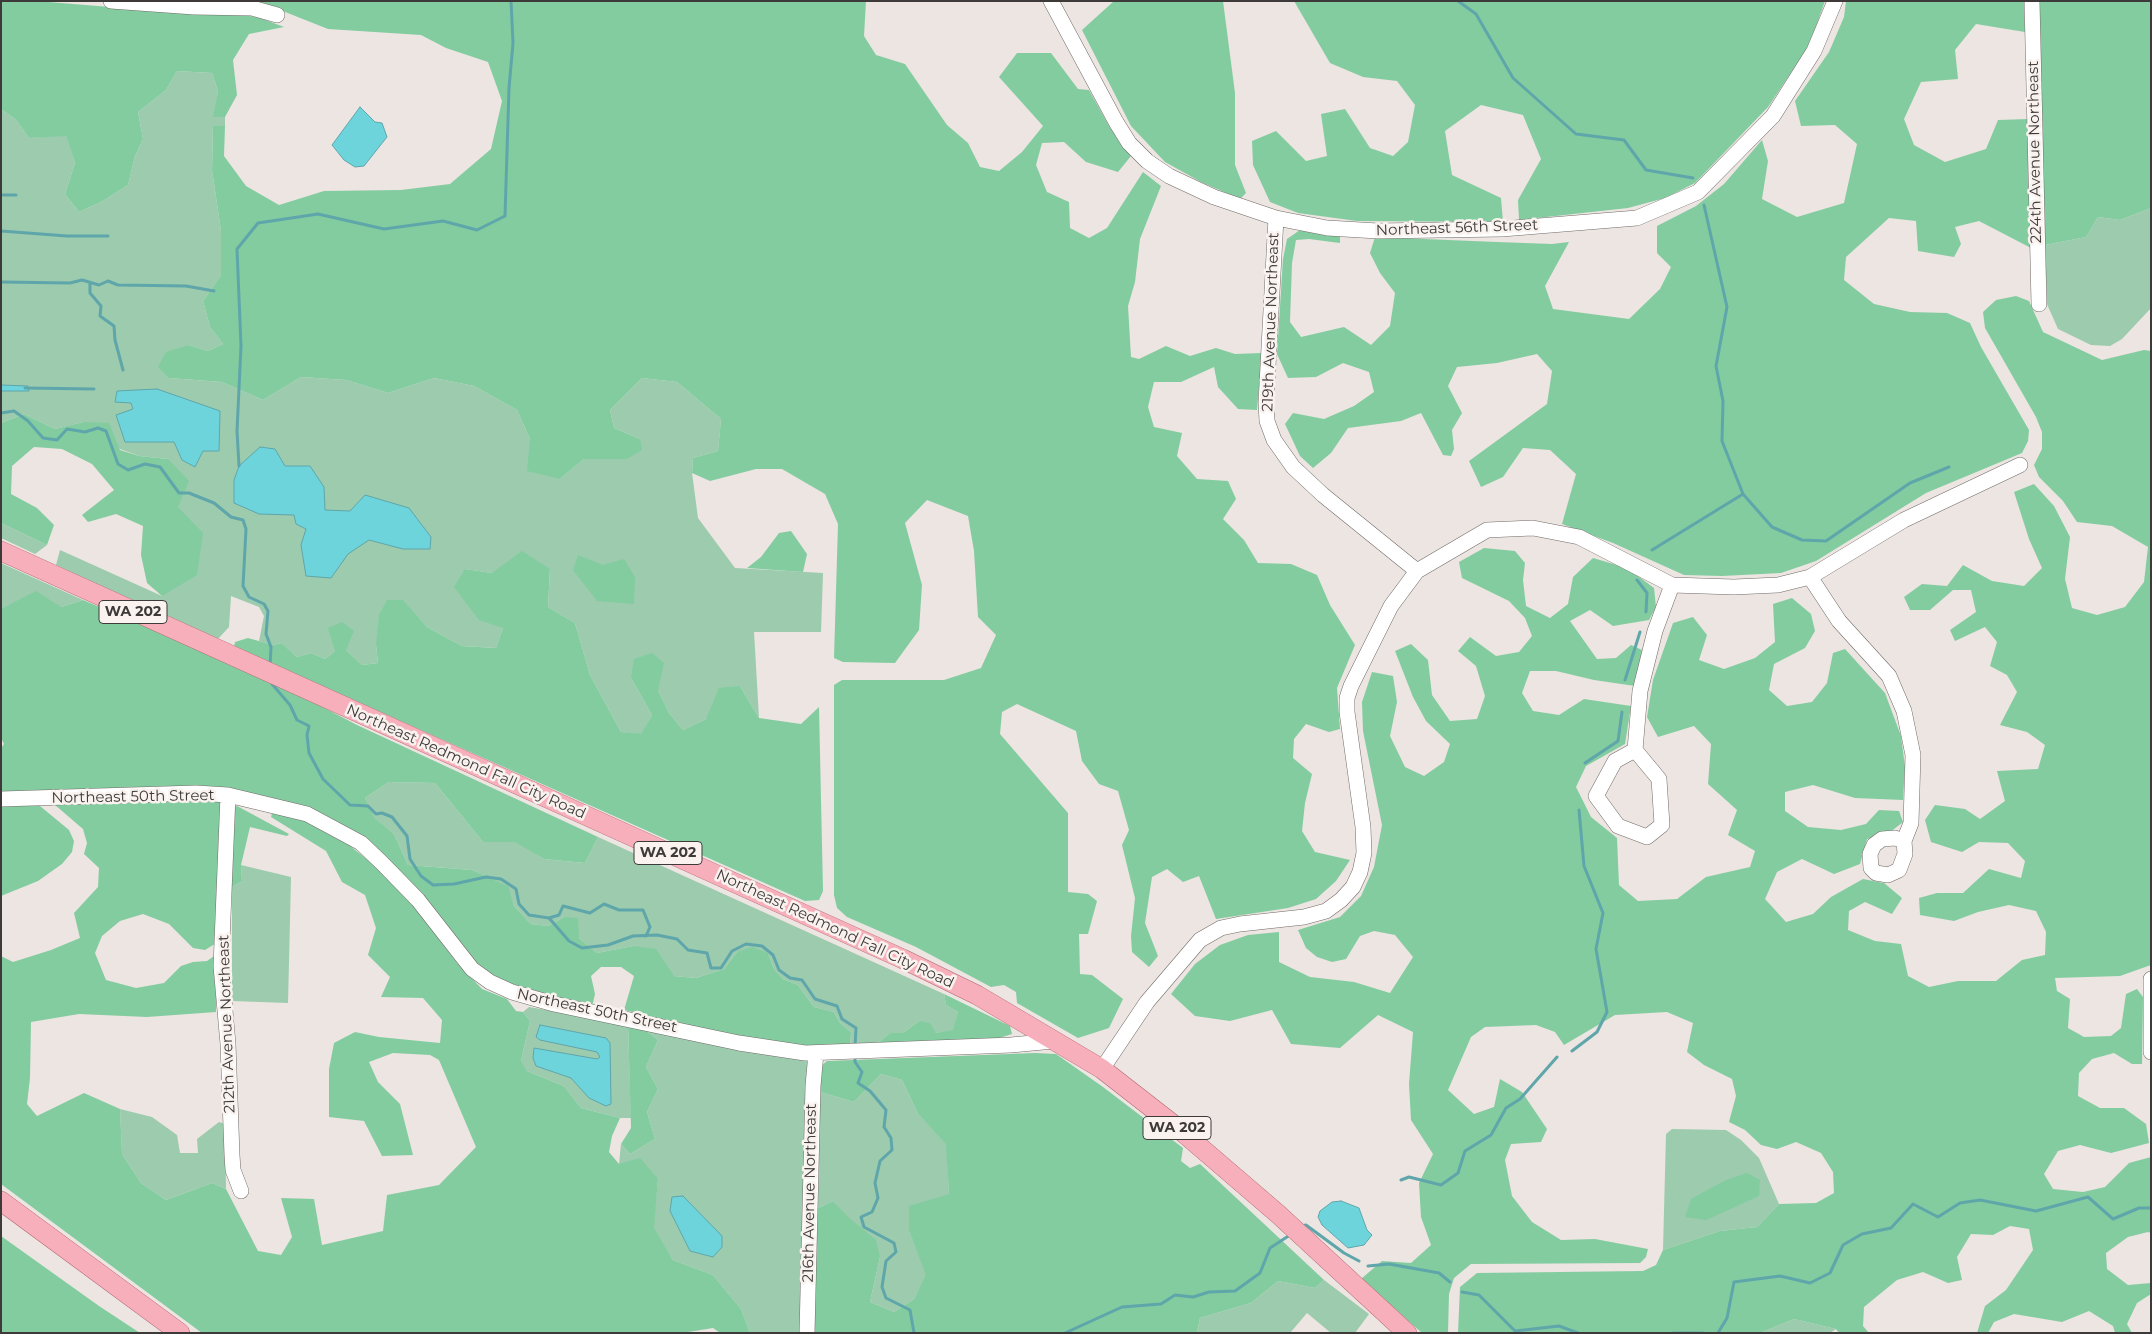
<!DOCTYPE html>
<html>
<head>
<meta charset="utf-8">
<style>
  body { margin:0 }
  #map { position:relative; width:2152px; height:1334px; overflow:hidden; background:#ece5e1; font-family:Montserrat,sans-serif }
  canvas { display:block }
  .frame { position:absolute; inset:0; border:2px solid #3d3a39; pointer-events:none }
</style>
</head>
<body>
<div id="map">
<canvas width="2152" height="1334"></canvas>
<div class="frame"></div>
</div>
<script>
const ctx = document.querySelector('canvas').getContext('2d');
ctx.lineJoin = 'round';
function paint(path, color) { ctx.fillStyle = color; ctx.fill(path, 'evenodd'); }
const toPath = rows => new Path2D(rows.map(r => 'M' + r).join(''));
function strokePath(path, color, width, dash) { ctx.strokeStyle = color; ctx.lineWidth = width; ctx.lineCap = dash ? 'butt' : 'round'; ctx.setLineDash(dash || []); ctx.stroke(path); }
function drawText(font, color, halo, rows, align = 'center') {
  ctx.font = font + ' Montserrat,sans-serif'; ctx.lineWidth = 5; ctx.setLineDash([]); ctx.textBaseline = 'middle'; ctx.strokeStyle = halo; ctx.fillStyle = color; for (const [text, x, y, turn = 0] of rows) {
    ctx.save(); ctx.translate(x, y); ctx.rotate((+turn || 0) * Math.PI / 180); ctx.textAlign = isNaN(turn) ? turn : align; if (halo) ctx.strokeText(text, 0, 0); ctx.fillText(text, 0, 0); ctx.restore();
  }
}
paint(toPath([
  [177,71,212,73,218,91,214,117,225,117,225,126,213,126,212,170,221,231,221,275,203,301,210,327,223,344,208,351,189,345,169,378,222,382,263,400,301,377,346,380,388,393,434,378,474,386,517,410,530,439,560,479,584,459,627,459,640,439,614,428,610,410,642,378,677,382,721,419,718,451,693,458,692,473,698,518,735,568,823,573,821,632,754,632,759,718,740,686,706,719,683,730,669,713,658,690,631,678,652,715,641,735,621,732,590,675,575,623,548,607,550,569,492,573,465,569,503,628,496,648,462,646,427,627,403,601,376,645,378,663,362,665,346,650,335,651,325,659,311,653,297,657,282,643,273,645,259,641,264,616,259,607,231,596,229,627,217,640,56,565,60,550,162,596,178,507,168,459,139,456,120,449,83,422,55,429,24,414,1,423,1,109,16,120,29,138,66,135,75,163,65,194,79,212,103,201,128,185,135,156,143,139,138,112,166,90],
  [2151,208,2151,308,2122,339,2110,346,2091,345,2058,329,2047,304,2045,245,2086,237,2098,217,2120,220],
  [1,523,47,545,35,554,1,538],
  [1,563,83,600,61,607,1,609],
  [389,782,435,783,483,842,515,841,544,859,585,863,598,837,944,994,946,1005,958,1012,954,1031,936,1033,919,1021,903,1033,890,1033,874,1046,850,1048,851,1032,840,1023,834,1012,814,1007,798,985,783,979,774,969,768,953,737,952,724,969,696,978,674,976,633,946,597,953,579,938,564,917,548,926,531,924,514,906,507,886,472,870,408,865,394,834,373,818,365,798],
  [241,865,291,877,288,1003,232,1001,232,887,242,881],
  [529,1007,628,1024,631,1118,620,1118,581,1108,564,1086,527,1071,523,1067,521,1061,530,1021,523,1012],
  [640,1026,803,1059,809,1063,802,1333,750,1333,741,1309,713,1275,673,1260,653,1228,658,1179,619,1164,621,1144,630,1154,655,1139,647,1112,658,1089,646,1067,658,1040],
  [881,1074,902,1080,918,1114,947,1144,949,1194,909,1231,927,1275,914,1299,894,1312,870,1302,880,1257,833,1201,818,1208,820,1092,854,1102],
  [120,1109,152,1117,177,1135,180,1153,198,1153,197,1139,219,1122,225,1124,226,1189,212,1183,166,1200,141,1183,122,1154],
  [1672,1129,1726,1130,1741,1140,1759,1158,1779,1204,1757,1227,1720,1231,1663,1250,1666,1134],
  [1324,1280,1369,1314,1355,1333,1331,1333,1307,1313,1290,1333,1197,1333,1200,1318,1251,1303,1278,1281,1315,1288],
  [1794,1319,1836,1329,1830,1333,1760,1333]
]), '#9ccbae');
paint(toPath([
  [1,1,36,1,209,15,245,15,260,18,284,27,249,34,233,60,237,95,225,117,213,117,218,91,212,73,177,71,166,90,138,112,143,139,135,156,128,185,103,201,79,212,65,194,75,163,66,136,29,138,16,120,1,109],
  [188,1,866,1,864,36,876,55,905,64,947,125,968,143,980,167,999,171,1022,152,1043,126,999,77,1017,53,1051,53,1078,89,1089,90,1109,126,1131,156,1118,172,1086,162,1064,142,1042,143,1036,165,1047,192,1069,202,1070,228,1089,238,1107,228,1143,172,1161,186,1140,239,1135,282,1128,306,1131,357,1139,359,1166,346,1190,356,1216,348,1235,354,1262,353,1257,410,1238,409,1218,387,1214,367,1181,382,1154,382,1148,407,1154,427,1182,433,1177,456,1197,479,1228,481,1236,499,1223,519,1244,540,1258,563,1291,564,1317,575,1330,605,1355,645,1337,688,1340,729,1329,732,1306,724,1294,739,1293,758,1312,774,1305,803,1302,831,1315,852,1350,860,1336,881,1316,899,1288,908,1216,919,1199,876,1183,882,1167,869,1152,877,1145,923,1158,956,1149,967,1132,952,1131,936,1135,898,1122,845,1129,830,1118,791,1099,784,1082,761,1076,731,1017,704,1002,712,1000,734,1068,813,1068,892,1088,894,1097,901,1088,934,1079,934,1080,974,1092,975,1123,999,1109,1028,1078,1038,1017,1003,1016,992,1004,985,991,987,916,947,847,917,837,908,834,895,834,685,842,680,944,680,981,668,996,635,978,617,974,551,968,516,927,500,905,523,922,585,919,630,895,663,843,662,834,658,838,524,825,494,782,469,756,469,710,481,692,473,693,458,718,451,721,419,677,382,642,378,610,410,614,428,640,439,642,450,627,459,584,459,560,479,527,471,530,439,517,410,474,386,434,378,388,393,346,380,301,377,263,400,222,382,169,378,158,367,166,352,189,345,208,351,223,344,210,327,203,301,221,275,221,231,212,170,213,126,225,126,224,156,246,186,279,205,324,191,401,190,450,184,491,149,502,101,488,62,446,48,421,35,328,29,260,2,221,4],
  [1114,1,1223,1,1235,93,1235,165,1246,193,1240,199,1201,182,1165,162,1131,126,1082,30],
  [1294,1,1825,1,1809,46,1768,107,1695,183,1665,198,1628,208,1519,220,1518,200,1541,159,1523,115,1481,105,1445,131,1452,175,1501,198,1503,222,1357,221,1298,213,1270,202,1253,165,1252,141,1276,131,1306,161,1327,156,1321,114,1345,109,1370,148,1393,156,1408,142,1415,105,1397,81,1363,77,1330,63],
  [1846,1,2024,1,2025,32,1976,24,1955,50,1958,79,1921,82,1904,119,1914,145,1945,162,1986,149,1998,120,2028,119,2033,249,1979,221,1955,227,1961,244,1954,257,1918,251,1916,221,1889,218,1846,257,1844,280,1874,304,1910,312,1947,313,1970,323,1981,347,2029,430,2028,441,2022,453,1926,493,1816,561,1781,573,1722,576,1684,575,1613,543,1562,524,1576,474,1550,450,1523,448,1503,477,1481,487,1469,461,1547,404,1552,371,1537,354,1497,363,1457,367,1448,386,1462,413,1452,430,1454,449,1451,456,1443,455,1421,413,1401,421,1348,428,1331,453,1313,468,1300,456,1285,424,1293,413,1324,419,1354,406,1374,392,1369,372,1343,363,1316,377,1288,378,1277,354,1283,259,1287,239,1300,230,1340,236,1340,243,1309,239,1296,240,1292,263,1290,322,1301,337,1344,327,1371,345,1390,326,1395,293,1380,273,1370,253,1375,237,1497,242,1552,244,1569,242,1545,286,1553,309,1629,319,1660,289,1671,267,1657,253,1657,226,1696,206,1724,184,1762,140,1768,161,1762,199,1797,217,1844,203,1857,144,1835,125,1801,126,1795,101,1829,52,1844,17],
  [2038,1,2151,1,2151,208,2120,220,2098,217,2086,237,2045,245],
  [2016,296,2029,301,2043,332,2102,360,2144,350,2151,351,2151,965,2120,976,2055,978,2057,991,2070,999,2068,1028,2084,1037,2111,1036,2121,1028,2126,994,2137,989,2143,997,2142,1064,2132,1064,2114,1053,2092,1059,2079,1073,2078,1096,2100,1108,2124,1108,2146,1124,2149,1143,2111,1153,2080,1145,2058,1151,2044,1174,2053,1189,2083,1192,2105,1187,2129,1163,2151,1157,2151,1233,2148,1232,2128,1237,2106,1253,2107,1269,2128,1285,2151,1283,2151,1294,2137,1303,2127,1324,2132,1333,2115,1333,2113,1326,2089,1311,2062,1322,2014,1314,1994,1322,1988,1333,1977,1333,1985,1306,2006,1290,2033,1250,2029,1229,2010,1226,1993,1235,1971,1234,1957,1257,1962,1280,1948,1283,1923,1272,1897,1280,1864,1307,1863,1326,1869,1333,1839,1333,1836,1329,1794,1319,1760,1333,1458,1333,1460,1287,1477,1273,1643,1271,1656,1265,1663,1250,1720,1231,1757,1227,1779,1204,1816,1203,1834,1193,1833,1172,1821,1153,1796,1142,1777,1149,1761,1145,1745,1130,1729,1122,1736,1096,1732,1079,1704,1065,1687,1052,1693,1023,1667,1012,1615,1015,1564,1045,1555,1032,1536,1025,1485,1027,1471,1037,1448,1090,1474,1114,1494,1107,1500,1079,1522,1092,1547,1129,1541,1142,1511,1144,1505,1160,1512,1196,1532,1222,1561,1240,1595,1239,1648,1249,1646,1257,1640,1263,1471,1264,1454,1278,1449,1294,1448,1333,1422,1333,1361,1279,1382,1261,1411,1263,1431,1245,1421,1217,1419,1183,1433,1154,1411,1120,1409,1084,1413,1032,1378,1015,1340,1048,1291,1044,1272,1010,1230,1021,1195,1016,1171,994,1195,964,1220,945,1248,935,1279,932,1279,962,1310,977,1354,982,1390,993,1413,957,1395,935,1374,931,1360,936,1346,959,1332,962,1317,957,1306,948,1298,930,1340,917,1361,896,1374,867,1382,825,1363,731,1362,702,1372,672,1393,676,1397,702,1390,736,1405,767,1424,776,1444,762,1450,744,1426,721,1413,697,1395,651,1411,644,1428,660,1432,695,1450,721,1477,719,1485,696,1476,666,1458,651,1470,637,1496,656,1519,652,1532,636,1525,618,1509,601,1462,578,1459,562,1484,548,1515,551,1525,563,1523,580,1526,606,1550,618,1568,604,1573,577,1593,558,1627,568,1654,588,1656,607,1649,620,1613,626,1590,610,1570,621,1597,659,1616,658,1631,645,1642,650,1635,686,1594,680,1556,671,1530,671,1522,693,1533,711,1559,715,1584,699,1631,706,1625,744,1586,766,1576,787,1591,817,1617,838,1619,885,1638,901,1677,899,1706,877,1750,867,1755,851,1728,835,1737,810,1708,784,1711,744,1694,726,1658,737,1647,717,1653,680,1673,623,1693,617,1707,635,1699,660,1724,669,1755,658,1775,642,1773,604,1792,598,1811,614,1815,631,1805,648,1774,664,1769,690,1787,706,1812,702,1827,683,1833,653,1845,649,1885,693,1901,736,1905,767,1903,800,1855,798,1813,785,1785,792,1785,811,1808,827,1841,830,1866,824,1879,810,1899,811,1903,822,1889,833,1867,839,1860,864,1834,874,1802,859,1777,872,1765,899,1786,922,1813,914,1831,897,1863,879,1884,883,1902,898,1892,914,1865,902,1849,911,1848,930,1875,941,1901,944,1908,976,1929,987,1958,981,1996,981,2022,960,2045,955,2046,932,2036,911,2009,905,1978,912,1954,921,1920,915,1919,898,1937,893,1963,893,1989,869,2021,878,2025,861,2008,843,1979,842,1962,852,1931,842,1925,820,1935,805,1965,809,1980,819,2005,801,1997,771,2038,769,2045,745,2027,732,2000,725,2017,692,2007,675,1990,666,1997,642,1985,627,1955,641,1950,630,1976,612,1971,590,1953,590,1930,610,1910,610,1904,597,1922,584,1947,586,1963,565,1992,581,2024,586,2042,568,2029,539,2014,492,2034,484,2054,506,2070,537,2065,579,2072,608,2097,615,2125,607,2144,582,2148,547,2112,526,2077,522,2063,501,2039,477,2034,465,2042,449,2042,432,2036,417,1985,328,1983,312,1996,300],
  [24,414,55,429,83,422,109,423,120,450,139,456,168,459,189,481,178,507,203,533,197,575,162,596,147,583,141,555,143,526,116,514,88,522,82,515,114,490,92,464,62,449,34,447,12,466,11,494,37,508,54,525,47,545,1,523,1,423],
  [791,531,807,554,803,572,747,568,761,557,779,533],
  [522,551,550,569,548,607,575,623,590,675,621,732,641,734,652,715,631,678,634,659,652,653,664,663,658,690,669,713,683,730,706,719,719,688,740,686,759,718,801,724,819,707,823,891,819,900,805,901,234,647,235,642,248,638,273,645,282,643,297,657,311,653,325,659,335,651,328,628,342,622,354,631,346,650,362,665,378,663,376,645,379,615,387,600,403,600,427,627,462,646,496,648,503,628,479,620,454,587,465,569,492,573],
  [578,555,603,565,624,559,635,577,634,604,597,601,573,570],
  [36,591,61,607,83,600,275,682,357,725,598,837,585,863,544,859,515,842,483,842,435,783,389,782,365,798,374,818,394,834,408,865,472,870,508,886,514,906,531,924,548,926,564,917,578,918,579,938,597,953,633,946,656,949,674,976,696,978,724,969,737,952,752,947,768,953,774,969,783,979,798,985,814,1007,834,1012,840,1023,851,1032,850,1048,814,1047,727,1035,624,1010,634,976,621,967,601,967,591,976,595,994,592,1007,513,988,487,974,471,959,395,870,274,800,1,794,1,748,4,744,1,738,1,609],
  [215,798,222,802,218,942,205,950,193,948,169,924,143,914,120,921,102,936,95,953,106,980,136,988,164,983,181,966,193,962,207,961,217,954,216,1012,147,1017,79,1014,31,1022,30,1078,27,1104,37,1116,84,1093,120,1109,122,1154,141,1183,166,1200,212,1183,226,1189,258,1251,281,1255,292,1237,281,1198,314,1199,322,1245,383,1231,387,1195,439,1185,476,1147,439,1060,430,1055,393,1053,369,1062,378,1082,400,1104,413,1155,382,1156,364,1121,329,1117,329,1069,334,1043,355,1032,379,1037,440,1043,442,1020,423,998,381,997,390,977,368,955,376,928,365,895,342,882,326,851,271,817,273,810,309,821,339,837,374,865,417,910,457,963,482,989,507,999,516,1011,523,1012,530,1021,521,1061,527,1071,564,1086,581,1108,620,1118,612,1136,609,1152,619,1164,640,1158,658,1179,654,1228,673,1260,713,1275,741,1309,750,1333,720,1333,713,1328,682,1333,202,1333,1,1184,1,956,13,962,51,950,80,938,74,913,98,887,99,868,84,854,87,843,83,829,55,805],
  [1,806,40,806,69,830,74,841,72,852,62,864,38,881,1,896],
  [237,806,289,834,287,836,250,827,241,865,242,881,232,887,232,808],
  [944,994,1010,1026,1012,1034,996,1039,874,1046,890,1033,903,1033,919,1021,930,1023,936,1033,953,1030,958,1012,946,1005],
  [628,1024,640,1026,658,1040,646,1067,658,1089,647,1112,655,1139,630,1154,621,1144,631,1128],
  [1035,1053,1056,1054,1103,1087,1183,1148,1181,1161,1190,1168,1200,1164,1324,1280,1315,1288,1278,1281,1251,1303,1200,1318,1197,1333,813,1333,818,1208,833,1201,848,1217,876,1240,880,1257,870,1302,894,1312,914,1299,926,1275,909,1231,909,1206,949,1194,946,1144,918,1114,902,1080,881,1074,854,1102,820,1092,822,1065,827,1061],
  [1747,1173,1760,1180,1759,1196,1706,1220,1685,1217,1691,1199,1726,1180],
  [1,1236,99,1306,140,1333,1,1333]
]), '#83cca0');
const water = toPath([
  [360,107,375,122,382,123,387,137,364,166,355,167,344,160,332,145,360,107],
  [1,385,28,386,29,391,1,391,1,385],
  [157,389,220,411,219,451,203,451,195,467,182,460,174,442,125,442,116,415,133,409,131,403,115,402,117,391,157,389],
  [260,447,275,449,285,466,310,466,324,487,325,510,350,511,365,495,409,508,431,537,430,549,403,549,369,540,348,554,331,578,306,576,301,545,306,529,296,524,294,515,259,514,234,503,234,480,239,466,260,447],
  [540,1025,606,1038,610,1043,611,1104,606,1106,589,1098,571,1078,536,1066,533,1058,534,1048,597,1059,600,1057,597,1052,540,1040,536,1037,540,1025],
  [683,1196,722,1236,722,1247,713,1257,690,1251,670,1211,672,1197,683,1196],
  [1341,1201,1359,1208,1367,1230,1372,1235,1364,1245,1348,1248,1322,1225,1318,1217,1320,1211,1332,1202,1341,1201]
]);
paint(water, '#6ed4dc');
strokePath(water, '#5fa6ab', 1);
strokePath(toPath([
  [1458,1,1476,14,1513,78,1576,134,1624,140,1646,170,1693,178],
  [1,195,16,195],
  [1704,205,1727,307,1716,366,1723,401,1722,441,1743,494,1772,527,1802,540,1826,541,1910,483,1949,467],
  [1,231,67,236,108,236],
  [1,282,70,283,82,280,99,285,108,281,118,285,186,286,214,291],
  [90,283,90,293,101,306,100,316,114,326,115,340,123,370],
  [25,388,94,389],
  [1,413,14,411,28,421,43,438,57,440,67,429,85,432,98,428,106,431,118,464,128,470,145,464,160,467,179,493,189,493,214,503,231,517,243,520,246,529,243,586,249,597,264,604,268,611,266,634,271,647,270,666],
  [239,466,237,431,241,346,237,249,258,223,318,214,384,229,443,221,477,230,505,216,509,88,513,43,511,1],
  [1652,550,1743,494],
  [1637,580,1647,593,1646,612],
  [272,680,272,684,290,705,297,720,309,726,307,735,309,753,323,779,350,805,368,806,376,814,382,813,392,817,407,836,410,859,421,876,433,885,454,884,486,877,501,879,516,889,519,904,529,915,549,918,569,941,582,948,608,945,633,936,657,935,677,939,688,950,707,953,711,968,721,968,732,951,746,944,762,946,773,955,779,970,790,978,802,980,815,999,837,1006,842,1019,856,1028,855,1047],
  [1625,680,1640,632],
  [1585,763,1618,741,1622,712],
  [549,918,559,915,563,906,590,913,604,904,619,910,643,910,650,927,646,936],
  [1572,1051,1597,1032,1607,1012,1596,949,1603,913,1584,866,1579,810],
  [855,1056,855,1062,862,1072,858,1083,870,1091,886,1110,884,1127,891,1138,892,1150,880,1161,875,1183,878,1198,872,1212,861,1217,864,1227,894,1243,896,1252,886,1261,882,1287,886,1298,910,1310,914,1333],
  [1401,1180,1409,1177,1441,1185,1458,1173,1465,1151,1491,1135,1506,1108,1520,1099,1557,1057],
  [1301,1226,1306,1225,1344,1253,1359,1261],
  [1368,1266,1389,1264,1439,1273,1450,1282],
  [1462,1292,1479,1295,1515,1331,1559,1326,1578,1333],
  [1065,1333,1122,1307,1161,1304,1175,1295,1193,1297,1209,1292,1235,1291,1260,1273,1270,1248,1290,1235],
  [1673,1333,1703,1333],
  [1718,1333,1727,1318,1734,1282,1780,1276,1810,1283,1830,1273,1843,1245,1862,1234,1891,1228,1913,1204,1938,1217,1960,1203,1980,1200,2036,1211,2088,1197,2113,1219,2139,1208,2151,1208]
]), '#5fa6ab', 3);
const minor = toPath([
  [111,1,194,7,252,8,277,15],
  [1051,1,1116,122,1129,143,1147,161,1169,176,1214,197,1276,218,1327,228,1378,231,1502,229,1637,218,1698,192,1773,116,1814,51,1835,1],
  [2032,1,2039,304],
  [1276,218,1266,403,1267,421,1274,440,1293,467,1323,495,1417,571],
  [1810,577,1839,621,1889,676,1904,711,1913,755,1911,823,1904,841,1895,838,1882,839,1874,845,1870,854,1871,868,1876,873,1888,875,1899,870,1905,854,1904,841],
  [1635,750,1659,779,1662,825,1647,837,1618,826,1596,796,1615,761,1635,750,1640,691,1655,631,1672,585],
  [228,795,221,966,228,1044,232,1155,233,1170,241,1191],
  [1,799,196,793,228,795,307,814,361,843,382,863,418,900,472,969,490,982,512,992,554,1004,739,1043,805,1053,1011,1045,1054,1041],
  [2151,979,2151,1052],
  [1102,1069,1147,1002,1200,940,1221,928,1240,924,1304,917,1326,911,1341,900,1353,887,1360,872,1364,853,1363,827,1347,712,1347,698,1351,686,1391,606,1417,571,1487,530,1533,528,1579,537,1672,585,1734,587,1778,585,1810,577,1904,520,2020,465],
  [807,1333,813,1086,816,1053]
]);
const major = toPath([
  [1,551,903,959,977,995,1102,1069,1179,1129,1278,1214,1407,1333],
  [1,1201,180,1333]
]);
strokePath(minor, '#716b68', 16);
strokePath(major, '#b26570', 20);
strokePath(minor, '#fff', 15);
strokePath(major, '#f7b0bb', 19);
for (const [x, y, w] of [
  [133,612,68],
  [668,853,68],
  [1177,1128,68]
]) { const box = new Path2D(); box.roundRect(x - w / 2, y - 11.5, w, 23, 4); ctx.fillStyle = '#f9f2ee'; ctx.fill(box); strokePath(box, '#3d3a39', 1); }
drawText('bold 14px', '#3d3a39', null, [
  ["WA 202",133,612],
  ["WA 202",668,853],
  ["WA 202",1177,1128]
]);
drawText('15px', '#3d3a39', '#f9f2ee', [
  ["224th Avenue Northeast",2035,152,-91],
  ["Northeast 56th Street",1457,228,-2],
  ["219th Avenue Northeast",1271,322,-88],
  ["Northeast Redmond Fall City Road",466,762,24],
  ["Northeast 50th Street",133,797,-1],
  ["Northeast Redmond Fall City Road",835,929,25],
  ["Northeast 50th Street",597,1011,12],
  ["212th Avenue Northeast",227,1024,-92],
  ["216th Avenue Northeast",810,1193,-89]
]);
</script>
</body>
</html>
